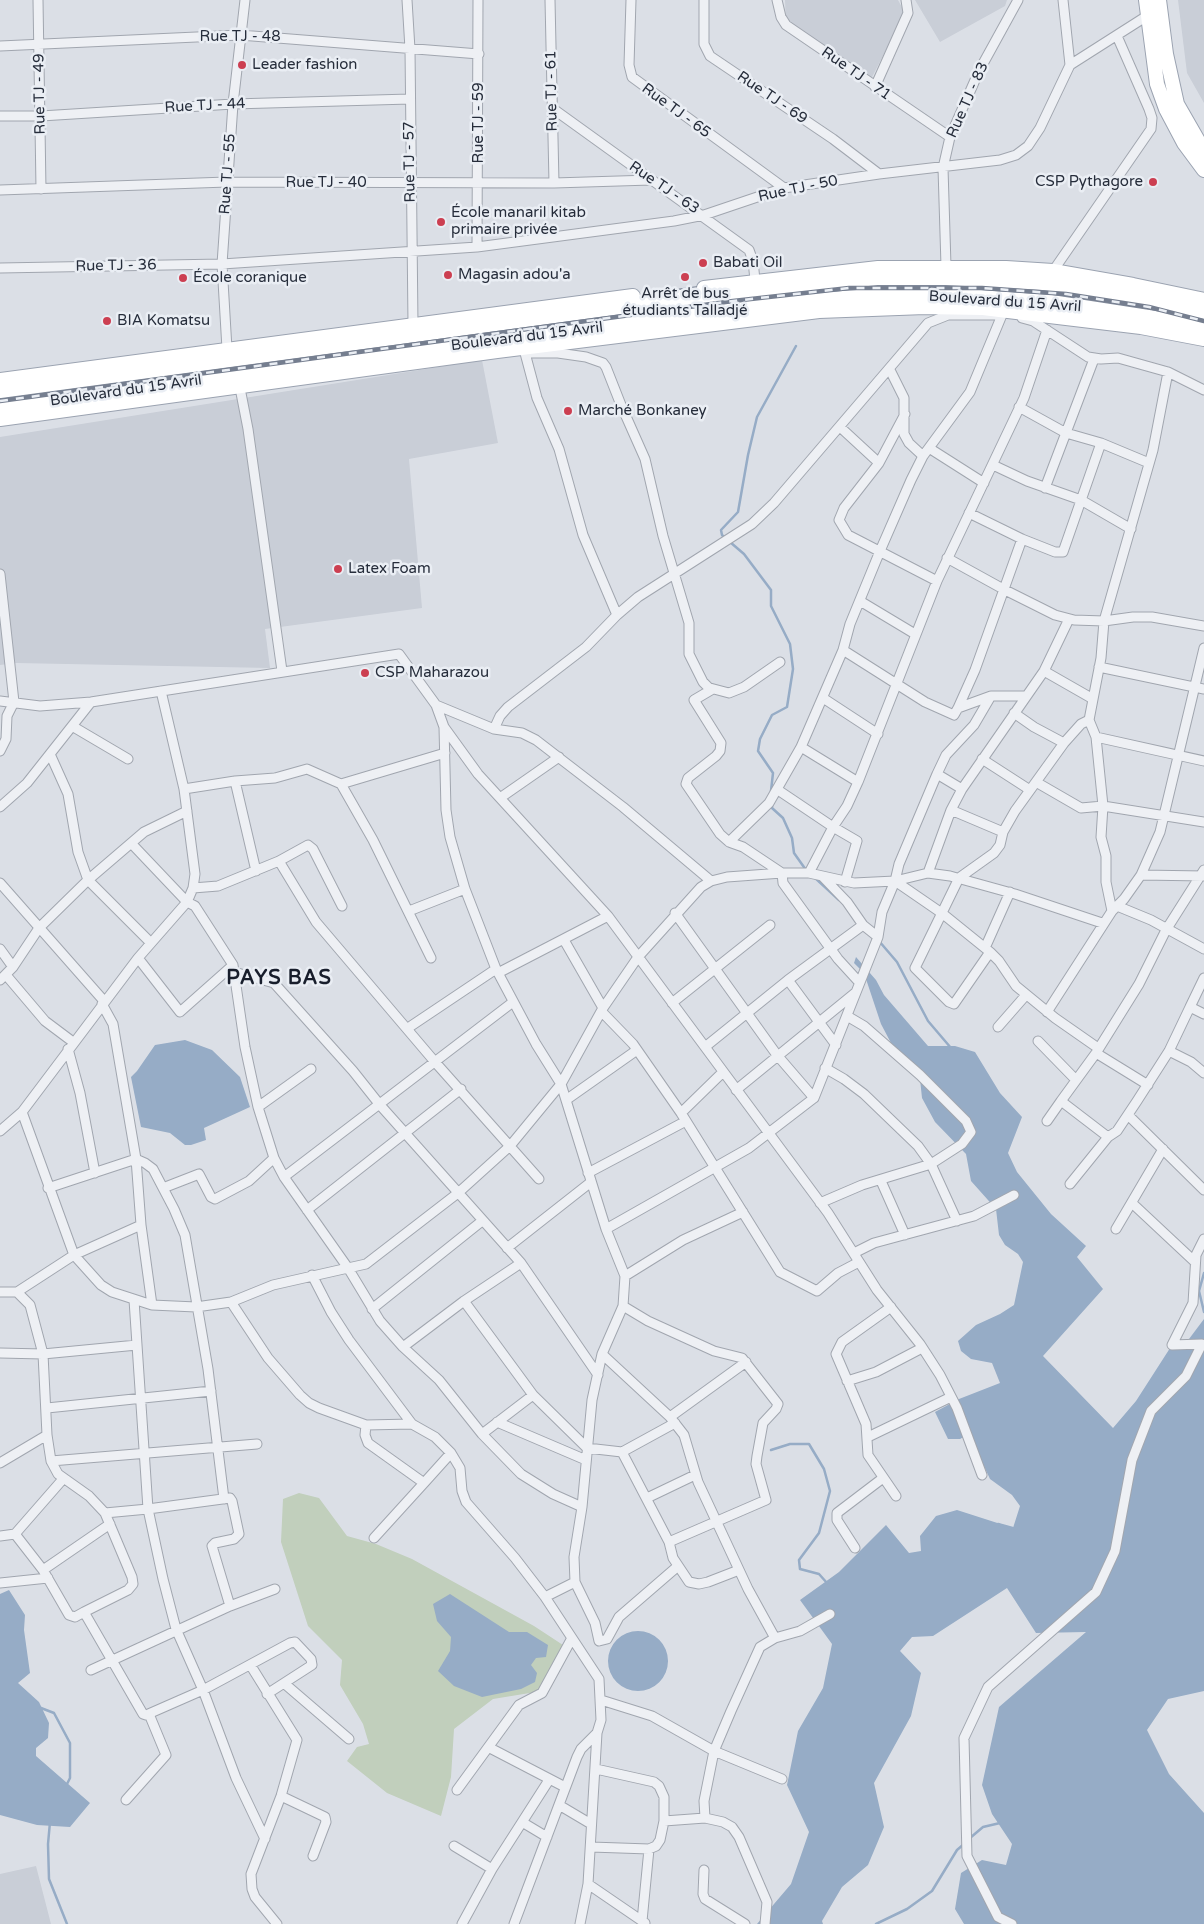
<!DOCTYPE html>
<html>
<head>
<meta charset="utf-8">
<style>
  body { margin:0 }
  canvas { display:block; background:#dbdfe6 }
</style>
</head>
<body>
<canvas width="1204" height="1924"></canvas>
<script>
const ctx = document.querySelector('canvas').getContext('2d');
ctx.lineJoin = 'round';
function paint(path, color) { ctx.fillStyle = color; ctx.fill(path, 'evenodd'); }
const toPath = rows => new Path2D(rows.map(r => 'M' + r).join(''));
function strokePath(path, color, width, dash) { ctx.strokeStyle = color; ctx.lineWidth = width; ctx.lineCap = dash ? 'butt' : 'round'; ctx.setLineDash(dash || []); ctx.stroke(path); }
function drawText(font, color, halo, rows, align = 'center') {
  ctx.font = font + ' "Varela Round",sans-serif'; ctx.lineWidth = 5; ctx.setLineDash([]); ctx.textBaseline = 'middle'; ctx.strokeStyle = halo; ctx.fillStyle = color; for (const [text, x, y, turn = 0] of rows) {
    ctx.save(); ctx.translate(x, y); ctx.rotate((+turn || 0) * Math.PI / 180); ctx.textAlign = isNaN(turn) ? turn : align; if (halo) ctx.strokeText(text, 0, 0); ctx.fillText(text, 0, 0); ctx.restore();
  }
}
paint(toPath([
  [785,0,898,0,905,13,871,79,786,24],
  [915,0,1007,0,1005,6,940,42],
  [1178,0,1204,0,1204,103,1187,73],
  [482,360,498,443,409,459,422,608,265,629,270,668,16,663,0,665,0,437],
  [36,1866,51,1924,0,1924,0,1874]
]), '#c9ced7');
paint(toPath([
  [299,1493,319,1498,347,1536,376,1544,412,1559,534,1626,566,1647,542,1691,493,1699,454,1729,451,1777,441,1816,387,1793,347,1761,357,1747,369,1744,363,1724,340,1685,342,1660,308,1626,281,1542,283,1499]
]), '#c1cfbc');
paint(toPath([
  [856,957,876,980,884,995,928,1046,955,1046,975,1052,1000,1093,1022,1117,1008,1153,1017,1172,1051,1214,1086,1246,1077,1257,1103,1289,1043,1356,1113,1428,1136,1401,1172,1345,1189,1339,1204,1319,1204,1691,1168,1699,1147,1730,1169,1774,1204,1813,1204,1924,964,1924,955,1909,961,1873,982,1860,1006,1865,1012,1844,992,1814,982,1785,999,1707,1086,1632,1036,1633,1007,1588,933,1636,912,1637,900,1651,921,1673,911,1716,874,1783,884,1827,868,1865,842,1887,822,1921,823,1924,757,1924,791,1884,809,1832,787,1785,798,1731,823,1688,832,1644,800,1600,839,1572,886,1525,909,1553,921,1551,920,1536,936,1516,957,1510,1013,1528,1020,1506,1012,1495,990,1479,969,1434,960,1439,948,1439,935,1412,959,1399,1000,1383,992,1363,971,1359,961,1351,958,1341,976,1325,1000,1314,1014,1305,1023,1262,1018,1254,1005,1245,999,1235,996,1209,971,1181,966,1154,935,1122,922,1098,920,1079,891,1043,881,1024,864,973,854,963],
  [185,1040,212,1050,240,1077,250,1107,204,1128,206,1140,191,1145,185,1145,170,1133,141,1127,131,1077,137,1071,155,1045],
  [9,1590,25,1615,24,1630,30,1673,18,1683,39,1702,49,1723,48,1738,36,1748,36,1756,90,1803,70,1827,37,1825,0,1815,0,1594],
  [450,1594,509,1632,527,1632,548,1645,546,1657,536,1658,531,1665,537,1673,535,1682,521,1689,482,1697,454,1686,438,1671,450,1651,451,1637,437,1621,433,1604],
  '608 1661a30 30 0 1 1 60 0a30 30 0 1 1-60 0Z'
]), '#96acc6');
strokePath(toPath([
  [725,538,722,535,721,530,738,512,748,455,757,417,796,346],
  [730,542,744,554,771,590,771,606,790,644,793,669,787,707,772,715,760,739,758,751,773,773,771,791],
  [772,804,772,808,783,818,792,838,794,853,806,870],
  [814,877,839,900],
  [879,941,897,962,928,1021,951,1048],
  [1204,1273,1199,1291,1204,1312],
  [771,1450,790,1444,809,1444,824,1469,830,1491,819,1533,799,1560,800,1569,819,1574,827,1583],
  [998,1524,1016,1529],
  [41,1708,54,1713,70,1743,70,1778,66,1786],
  [50,1822,48,1844,49,1879,67,1924],
  [970,1838,983,1827,1000,1823],
  [876,1924,907,1909,932,1891,957,1850,964,1844]
]), '#96acc6', 2.5);
const street = toPath([
  [38,0,41,189],
  [407,0,410,49,413,324],
  [550,0,554,183],
  [631,0,629,65,632,77,784,188],
  [704,0,704,44,710,56,833,139,879,174],
  [777,0,781,17,786,25,950,137],
  [0,46,240,35,479,54],
  [1070,65,1150,14],
  [875,87,908,13,906,0],
  [552,108,749,250,753,261,755,280],
  [0,116,41,116,233,104,410,99],
  [0,190,227,182,554,183,651,180],
  [477,247,478,0],
  [946,266,943,168,950,137,979,71,1018,0],
  [0,268,222,264,477,247,674,221,704,215,784,188,879,174,1000,160,1016,155,1028,146,1040,128,1070,65,1063,0],
  [1053,271,1151,129,1152,118,1149,109,1117,36],
  [1022,318,1033,321,1088,357,1101,359,1118,358,1168,372,1204,390],
  [227,349,222,264,233,104,245,0],
  [525,353,537,398,559,449,583,535,617,615],
  [527,353,558,353,586,357,603,363,606,367,621,405,645,459,663,536,689,623,689,654,703,682,711,690,694,700,721,743,720,751,716,756,688,778,686,784,720,834,729,842,743,847,782,873,783,883,838,959,859,982],
  [890,370,904,398,904,434,909,443,923,456],
  [240,388,248,429,282,671],
  [1019,407,1066,433,1101,443,1149,463],
  [905,414,879,463,844,508,839,520,848,535,937,581],
  [840,427,879,463],
  [929,448,984,483],
  [993,465,1027,481,1081,500,1131,529],
  [1045,488,1094,359],
  [969,513,1022,539,1055,552,1063,552,1101,443],
  [947,558,1005,590,1055,615,1074,620,1104,621,1133,617,1152,617,1204,626],
  [0,574,14,702,7,716,6,739,0,751],
  [860,601,915,634],
  [843,650,925,702,954,715,958,708,991,696,1026,696],
  [1099,667,1204,689],
  [1044,671,1093,699],
  [710,688,729,693,744,687,780,662],
  [823,698,878,734],
  [0,701,40,706,91,702,399,654,436,705,444,727,478,774,608,916,828,1213,877,1290,920,1344,940,1375,957,1408,982,1475],
  [436,705,494,729,522,733,536,740,623,807,711,881],
  [958,708,975,670,1022,539],
  [1014,713,1034,727,1064,743],
  [1089,720,1096,737,1103,806,1204,822],
  [72,726,128,759],
  [444,727,446,810,450,837,465,889,496,969,536,1044,561,1084,606,1229,625,1276,623,1306,602,1354,592,1400,582,1507,574,1557,575,1582,595,1623,599,1641,607,1639,619,1617,678,1566],
  [494,729,500,716,508,707,586,647,617,615,638,597,752,524,774,503,928,323,948,315,997,315],
  [1096,737,1204,761],
  [801,747,858,782],
  [50,754,68,794,78,852,88,880,150,942],
  [982,759,1030,790],
  [937,774,946,755,974,725,991,696],
  [235,781,256,871],
  [1036,782,1081,808,1103,806,1101,837,1106,856,1106,882,1112,911,1124,899,1141,875,1160,832,1204,648],
  [341,784,445,753],
  [184,789,235,781,275,778,307,769,341,784,373,840,431,958],
  [962,789,937,774,899,864,895,881,943,914,990,952,999,961,1016,986,1055,1018,1098,1048],
  [778,790,833,827,857,841,845,882],
  [500,798,559,757],
  [0,807,27,783,91,702],
  [951,810,1003,832],
  [729,842,769,803,801,747,843,650,850,624,880,551,911,480,923,456,970,392,1002,315],
  [131,843,187,902,195,906,233,965,245,1047,258,1107,274,1158,284,1177,348,1268,273,1285,231,1302],
  [279,861,316,922,435,1062,539,1179],
  [809,873,833,827,847,806,858,782,937,581,1024,398,1047,330],
  [928,873,951,810,962,789,1044,671,1069,619],
  [1141,875,1204,876],
  [0,883,104,1001],
  [193,888,218,886,279,861,308,845,313,849,342,906],
  [1117,906,1151,920,1204,949],
  [409,911,465,889],
  [675,913,777,1055,814,1098],
  [878,937,882,912,895,881],
  [564,940,603,1008],
  [985,948,1010,892],
  [0,949,13,967],
  [990,952,954,1004,949,1002,915,968,959,878,994,853,1000,845,1003,832,1015,811,1064,743,1081,724,1089,720,1101,658,1104,621,1153,450,1168,372],
  [138,958,180,1012,233,965],
  [234,972,274,983,353,1071,380,1105,521,1263,598,1375],
  [498,973,608,916],
  [6,975,45,1021,73,1042],
  [1204,978,1190,1007,1204,1014],
  [0,980,13,967,39,928,88,880,144,832,187,811],
  [788,980,836,1045],
  [672,1003,770,925],
  [602,1012,633,1044,681,1113,780,1272,817,1291,838,1273,859,1262],
  [1047,1012,1112,911],
  [998,1027,1026,995],
  [408,1028,496,969],
  [1038,1041,1076,1080],
  [705,1047,788,980,863,925],
  [68,1049,80,1093,95,1173],
  [1169,1051,1191,1062,1204,1073],
  [1096,1053,1148,1085],
  [825,1068,844,1079,864,1094,918,1146,931,1164,957,1221],
  [736,1090,855,993],
  [566,1100,637,1050],
  [258,1107,311,1069],
  [22,1112,74,1255,101,1285,112,1292,152,1305,196,1307,231,1302,268,1358,300,1395,309,1403,319,1408,366,1425,412,1424],
  [681,1113,723,1072],
  [1128,1115,1204,1190],
  [1047,1121,1061,1101],
  [0,1131,22,1112,138,958,187,902,193,888,195,874,184,789,161,691],
  [1108,1137,1061,1101,1096,1053,1139,984,1166,930,1204,870],
  [588,1173,686,1121],
  [284,1177,513,1002],
  [881,1181,905,1235],
  [1070,1184,1108,1137,1117,1131,1137,1101,1169,1051,1190,1007],
  [48,1188,136,1159,145,1163,153,1169,174,1209,185,1235,208,1369,224,1499],
  [163,1188,199,1174,211,1197,215,1199,249,1181,274,1158],
  [820,1203,862,1185,931,1164,962,1144,971,1132,966,1121,920,1075,864,1026,847,1016],
  [1133,1204,1195,1262],
  [307,1210,461,1089],
  [141,1225,152,1305],
  [606,1229,749,1148,814,1098,878,937,863,925,847,902,822,876],
  [1116,1229,1163,1149],
  [507,1248,591,1182],
  [854,1253,874,1243,974,1216,1014,1195],
  [521,1263,464,1301,403,1347,439,1380,482,1434,521,1474,553,1494,582,1507],
  [312,1275,331,1312,349,1340,412,1424,435,1437,451,1453,460,1468,462,1491,466,1502,515,1558,545,1597,599,1679,601,1720,597,1733,588,1884,580,1924],
  [625,1276,683,1240,743,1212],
  [0,1292,17,1292,74,1255,141,1225,136,1159,113,1024,102,1004],
  [17,1292,30,1305,43,1354,47,1435,51,1461,58,1474,89,1496,105,1513,132,1577,133,1584,128,1590,84,1612],
  [464,1301,533,1395,587,1448,622,1452,669,1542,673,1558,689,1582,699,1584,708,1582,739,1570],
  [623,1306,648,1321,714,1351,742,1358,778,1404,776,1409,763,1423,757,1456,756,1464,766,1500,669,1542],
  [891,1307,842,1342,836,1354,866,1424,868,1455,896,1496],
  [372,1309,482,1221],
  [403,1347,380,1321,348,1268,366,1264,458,1193,510,1146,561,1084,603,1008,638,957,701,887,711,881,727,877,782,873,809,873,854,883,895,881,928,873,950,876,1015,894,1102,923],
  [0,1353,43,1354,137,1345],
  [602,1354,670,1417,684,1435,698,1482,748,1589,775,1638,760,1647,731,1711,714,1751,704,1801,705,1818,723,1822,732,1827,739,1837,767,1902,765,1924],
  [847,1381,876,1372,922,1348],
  [47,1408,211,1391],
  [670,1417,746,1362],
  [497,1422,586,1460],
  [366,1425,365,1435,368,1443,424,1483,374,1538],
  [482,1434,533,1395],
  [868,1437,951,1397],
  [622,1452,675,1423],
  [51,1461,257,1444],
  [0,1463,47,1435],
  [63,1479,15,1534,43,1570,69,1615,75,1617,84,1612,143,1714,146,1715,203,1690,290,1643,295,1642,311,1659,312,1665,267,1694],
  [424,1483,451,1453],
  [647,1498,695,1475],
  [105,1513,148,1509,163,1579,176,1629,203,1690,236,1778,265,1839],
  [0,1536,15,1534],
  [855,1548,837,1520,837,1513,883,1478],
  [43,1570,110,1524],
  [0,1583,48,1578],
  [545,1597,575,1582],
  [230,1606,275,1589],
  [775,1638,800,1631,830,1614],
  [251,1666,297,1740,281,1796,251,1874,252,1889,255,1897,277,1924],
  [91,1670,230,1606,212,1546,215,1543,234,1539,239,1534,232,1501,230,1498,148,1509,134,1300],
  [285,1684,349,1739],
  [601,1700,652,1716,714,1751,782,1779],
  [490,1748,565,1787],
  [457,1790,519,1705,542,1693,572,1638],
  [281,1796,325,1817,326,1822,313,1856],
  [126,1800,166,1755,149,1714],
  [559,1805,591,1824],
  [664,1821,705,1818],
  [522,1822,547,1837],
  [454,1846,492,1869],
  [591,1847,649,1849,656,1846,660,1840,664,1821,664,1797,659,1786,654,1782,596,1769],
  [704,1870,703,1894,705,1899,745,1924],
  [588,1884,645,1923],
  [642,1921,649,1849],
  [462,1924,492,1869,549,1780],
  [514,1924,577,1757,581,1749,597,1733],
  [1012,1924,998,1917,967,1856,964,1738,988,1687,1096,1592,1115,1551,1132,1460,1151,1411,1186,1376,1202,1344,1172,1345,1193,1303,1196,1255,1204,1239]
]);
const primary = toPath([
  [1146,0,1157,84,1166,109,1184,143,1204,170],
  [1159,0,1166,54,1177,104,1204,151],
  [704,288,878,268,1006,268,1053,271,1133,285,1204,300],
  [0,380,633,296],
  [0,419,497,351,819,311,925,307,983,308,1141,327,1204,339]
]);
const highway = toPath([
  [0,390,695,296,877,277,946,277,1043,282,1109,291,1204,311],
  [0,408,485,342,803,302,857,298,937,295,1051,303,1161,320,1204,331]
]);
strokePath(street, '#a1a6af', 11);
strokePath(primary, '#9ba3b1', 16);
strokePath(highway, '#838c9c', 19);
strokePath(street, '#eef0f4', 9);
strokePath(primary, '#fff', 14);
strokePath(highway, '#fff', 16);
const rail = toPath([
  [0,401,733,301,849,288,982,288,1066,294,1149,307,1204,321]
]);
strokePath(rail, '#757e8f', 4.5);
strokePath(rail, '#eaeef4', 2.5, [8]);
for (const [x, y, r, color] of [
  [242,65,5,"#cc3f51"],
  [1153,182,5,"#cc3f51"],
  [441,222,5,"#cc3f51"],
  [703,263,5,"#cc3f51"],
  [448,275,5,"#cc3f51"],
  [685,277,5,"#cc3f51"],
  [183,278,5,"#cc3f51"],
  [107,321,5,"#cc3f51"],
  [568,411,5,"#cc3f51"],
  [338,569,5,"#cc3f51"],
  [365,673,5,"#cc3f51"]
]) { const dot = new Path2D(); dot.arc(x, y, r, 0, 2 * Math.PI); ctx.fillStyle = color; ctx.fill(dot); strokePath(dot, '#eaeef4', 2); }
drawText('15px', '#262d3b', '#eaeef4', [
  ["Rue TJ - 48",240,37],
  ["Rue TJ - 71",856,74,35],
  ["Rue TJ - 61",552,91,-91],
  ["Rue TJ - 49",40,94,-91],
  ["Rue TJ - 69",772,98,34],
  ["Rue TJ - 83",968,100,-66],
  ["Rue TJ - 44",205,106,-3],
  ["Rue TJ - 65",676,111,36],
  ["Rue TJ - 59",479,123,-90],
  ["Rue TJ - 57",410,162,-91],
  ["Rue TJ - 55",228,174,-86],
  ["Rue TJ - 40",326,183],
  ["Rue TJ - 63",664,188,34],
  ["Rue TJ - 50",798,189,-12],
  ["Rue TJ - 36",116,266,-1],
  ["Boulevard du 15 Avril",1005,302,4],
  ["Boulevard du 15 Avril",527,337,-7],
  ["Boulevard du 15 Avril",126,391,-8]
]);
drawText('15px', '#262d3b', '#eaeef4', [
  ["Leader fashion",252,65],
  ["CSP Pythagore",1143,182,"right"],
  ["École manaril kitab",451,213],
  ["primaire privée",451,230],
  ["Babati Oil",713,263],
  ["Magasin adou'a",458,275],
  ["École coranique",193,278],
  ["Arrêt de bus",685,294,"center"],
  ["étudiants Talladjé",685,311,"center"],
  ["BIA Komatsu",117,321],
  ["Marché Bonkaney",578,411],
  ["Latex Foam",348,569],
  ["CSP Maharazou",375,673]
], 'left');
ctx.letterSpacing = '1px';
drawText('bold 20px', '#181e2c', '#eaeef4', [
  ["PAYS BAS",279,979]
]);
ctx.letterSpacing = '0px';
</script>
</body>
</html>
